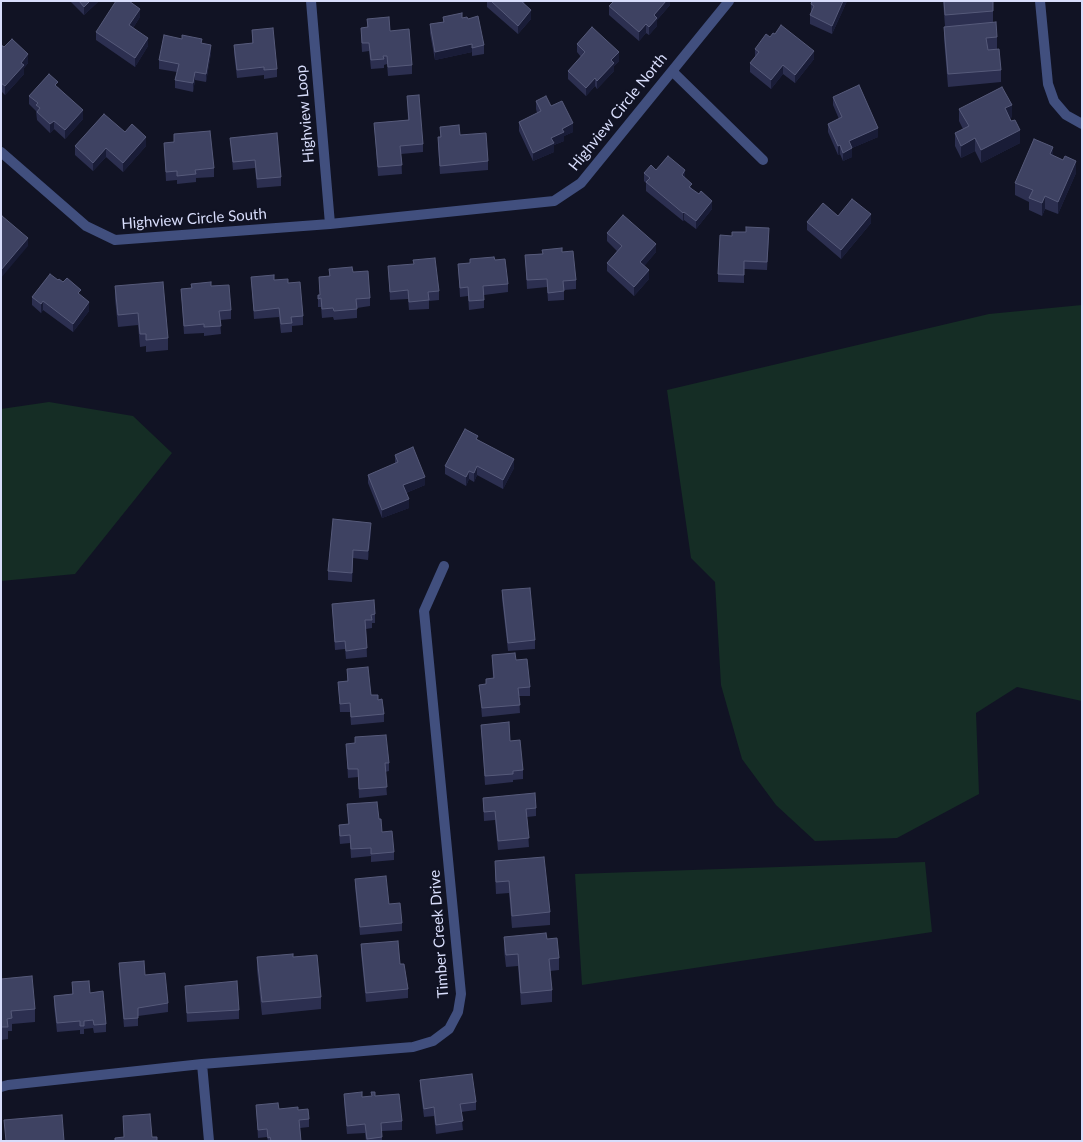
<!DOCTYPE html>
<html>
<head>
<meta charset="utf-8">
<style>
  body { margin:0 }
  #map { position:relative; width:1083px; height:1142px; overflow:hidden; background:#111324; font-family:Lato,sans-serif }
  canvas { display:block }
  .frame { position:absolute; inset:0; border:2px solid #d8ddfb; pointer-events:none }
</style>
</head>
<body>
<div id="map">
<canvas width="1083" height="1142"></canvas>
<div class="frame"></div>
</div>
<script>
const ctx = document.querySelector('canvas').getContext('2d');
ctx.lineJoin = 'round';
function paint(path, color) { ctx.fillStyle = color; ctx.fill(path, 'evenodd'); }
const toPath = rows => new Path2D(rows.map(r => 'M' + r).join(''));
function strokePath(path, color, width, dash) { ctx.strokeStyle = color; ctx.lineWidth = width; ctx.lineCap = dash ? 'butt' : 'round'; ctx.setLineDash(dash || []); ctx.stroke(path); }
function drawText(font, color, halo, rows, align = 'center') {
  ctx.font = font + ' Lato,sans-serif'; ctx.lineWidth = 4; ctx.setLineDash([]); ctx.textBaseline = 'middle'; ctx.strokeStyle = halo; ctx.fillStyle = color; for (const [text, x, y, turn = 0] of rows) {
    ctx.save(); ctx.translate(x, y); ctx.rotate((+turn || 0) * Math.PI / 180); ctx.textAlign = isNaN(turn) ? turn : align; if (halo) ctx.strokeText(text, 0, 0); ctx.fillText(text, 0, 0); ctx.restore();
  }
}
paint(toPath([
  [1082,305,1082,701,1017,687,976,713,979,794,897,838,815,841,776,805,742,759,721,685,715,582,691,558,667,390,989,314],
  [49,402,133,416,172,453,75,574,1,581,1,409],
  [925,862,932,932,582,985,575,874]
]), '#152d25');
strokePath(toPath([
  [311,1,330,224],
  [1040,1,1048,84,1054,101,1066,115,1082,124],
  [672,71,763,160],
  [1,152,86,226,115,240,330,224,554,201,581,183,729,1],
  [202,1064,209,1141],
  [1,1087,8,1085,202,1064,413,1047,433,1041,449,1029,458,1012,461,994,424,611,444,566]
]), '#414f7e', 10);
paint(toPath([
  [70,1,99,1,84,15],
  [487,1,525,1,524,3,531,19,518,34,487,7],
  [670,1,670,5,657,20,657,26,649,35,646,33,639,41,609,15,609,6],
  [847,1,832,34,810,24,810,15,811,13,811,4],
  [943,1,993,1,993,22,997,37,997,49,1001,70,1001,82,948,87,944,39,944,27,945,26],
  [140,17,133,28,148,46,135,67,96,40,96,32],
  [443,17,462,18,484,45,484,54,472,56,472,52,435,60,430,33,430,24,443,22],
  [367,19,390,31,412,65,412,74,388,76,387,64,384,65,384,68,371,69,369,51,362,52,361,36,361,28,367,27],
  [252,30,277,69,277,77,264,79,264,75,237,78,234,53,234,45,252,43],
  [770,37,814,59,795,83,783,74,771,89,750,72,750,63,755,57,755,49],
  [202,43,211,53,206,82,195,80,193,92,175,88,175,80,177,72,159,69,159,60],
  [577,44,619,61,614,66,614,71,597,89,595,86,586,96,568,79,568,71,581,57,577,52],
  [1,45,28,63,24,68,24,74,5,95,1,91],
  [58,87,83,119,65,139,54,129,50,133,37,120,36,111,29,104,29,96],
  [407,96,423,144,423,152,401,154,402,174,378,176,374,123,408,120],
  [833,97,878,137,852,148,852,157,843,161,840,154,838,155,828,132,828,124,839,119,833,105],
  [536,101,551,106,573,132,564,136,564,141,554,145,554,152,533,161,519,131,519,122,537,113,536,109],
  [959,109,1012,117,1010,118,1020,143,981,163,975,151,961,158,955,146,955,133,963,129,959,121],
  [440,127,488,161,488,170,440,174,438,146,438,137,440,137],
  [125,132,146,146,123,172,106,157,93,171,75,155,75,146],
  [174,134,214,168,214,177,196,178,196,182,177,184,177,180,166,181,164,143,174,142],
  [230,138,281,177,281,186,257,188,255,168,233,170],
  [1053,155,1076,173,1058,214,1045,209,1042,216,1029,210,1029,202,1015,195,1015,183],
  [656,170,685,178,692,189,712,209,696,229,684,220,683,221,646,191,646,183,644,181,644,173],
  [838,216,871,223,841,259,807,230,807,222],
  [746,232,769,236,767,270,744,269,744,283,718,282,718,274,732,236],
  [607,233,656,252,644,266,649,279,634,296,607,271,607,263,617,251,607,241],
  [562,252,576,280,576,289,564,290,564,300,548,301,547,287,527,289,525,255],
  [495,260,508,284,508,292,484,295,484,308,469,310,468,296,460,297,458,264],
  [388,266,439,291,439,300,429,301,429,309,409,310,408,299,390,300],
  [329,269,353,272,370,298,370,306,357,308,357,318,334,320,333,317,322,318,321,307,318,307,318,295,320,295,319,277,329,276],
  [251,277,288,283,303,316,303,325,292,326,292,332,281,333,279,317,254,319],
  [58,280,81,296,89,311,73,332,43,310,41,313,32,305,32,297],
  [191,284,211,286,231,310,231,319,220,320,221,334,204,336,204,333,184,334,181,289,191,288],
  [115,286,168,338,168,350,146,352,146,346,140,347,138,325,118,327,115,299],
  [478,440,514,468,503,489,477,475,474,482,469,479,466,486,445,474,445,466],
  [395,455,425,485,406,493,409,508,382,518,368,483,368,475,395,464],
  [371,531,368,560,353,558,352,582,328,580,328,571],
  [502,590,535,640,535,649,508,651,502,599],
  [332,604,375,614,375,623,372,623,372,628,366,629,367,657,346,659,345,649,335,650],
  [492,655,516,660,530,687,530,696,519,696,520,713,482,717,479,685,486,684,486,679,493,679],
  [347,669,371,695,378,700,384,714,384,722,351,725,350,712,340,712,338,682,347,681],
  [481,725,510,741,523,770,523,779,513,780,513,782,485,785],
  [355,737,389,763,389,771,385,772,387,795,359,798,358,777,348,778,346,744,355,743],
  [483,798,536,808,536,816,527,817,529,847,498,850,495,820,484,821],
  [347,804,379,819,382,832,394,852,394,860,371,862,371,856,351,858,350,843,340,844,339,833,339,825,348,824],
  [495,861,550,912,550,925,512,928,509,893,496,894,495,874],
  [355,879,389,904,402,923,402,931,360,935,355,887],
  [504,937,547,939,559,958,559,970,550,971,552,990,552,1002,521,1005,518,966,506,967,504,950],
  [361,944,400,964,408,989,408,998,366,1002,361,953],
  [257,957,293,957,321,997,321,1009,262,1015,257,970],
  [119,963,145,975,168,1003,168,1012,138,1016,138,1026,124,1027,119,972],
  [1,979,35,1009,35,1022,12,1024,12,1031,8,1031,8,1039,1,1040],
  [72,982,90,993,106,1024,106,1032,94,1033,93,1028,84,1029,84,1034,80,1034,80,1030,57,1032,54,1005,54,996,72,994],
  [185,986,239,1010,239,1019,187,1022],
  [420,1080,476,1102,476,1110,461,1112,463,1130,436,1134,434,1116,424,1117,420,1088],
  [344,1094,362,1097,375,1096,402,1121,402,1130,382,1131,382,1141,366,1141,365,1133,347,1134,344,1102],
  [256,1105,279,1109,298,1110,309,1119,309,1127,300,1128,301,1141,268,1141,267,1137,258,1138]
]), '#2c2f50');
paint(toPath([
  [90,1,99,1,84,15,84,7],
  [666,1,670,1,670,5,657,20,657,26,649,35,649,27,654,15],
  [843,1,847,1,832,34,832,26],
  [140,9,140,17,129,34,129,25],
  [531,10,531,19,518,34,518,26],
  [646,24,646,33,639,41,639,32],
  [148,38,148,46,135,67,135,58],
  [472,44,472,52,435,60,435,52],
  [211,45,211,53,206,82,206,74],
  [814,51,814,59,795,83,795,75],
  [619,52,619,61,614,66,614,71,597,89,597,81,611,60],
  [28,54,28,63,24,68,24,74,5,95,5,86,21,63],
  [783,65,783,74,771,89,771,80],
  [195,72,195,80,193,92,193,83],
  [595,78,595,86,586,96,586,88],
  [1012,105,1012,117,1005,121,1005,108],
  [83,110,83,119,65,139,65,130],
  [54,121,54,129,50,133,50,124],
  [573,123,573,132,564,136,564,141,554,145,554,152,533,161,533,153,562,129],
  [878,128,878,137,852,148,852,157,843,161,843,153,849,141],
  [1020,130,1020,143,981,163,981,150],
  [146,137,146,146,123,172,123,163],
  [975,138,975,151,961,158,961,146],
  [840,145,840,154,838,155,838,146],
  [1053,147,1053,159,1050,154],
  [106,148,106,157,93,171,93,163],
  [1076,161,1076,173,1058,214,1058,202],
  [685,170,685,179,682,175],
  [1045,196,1045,209,1042,216,1042,203],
  [712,201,712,209,696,229,696,221],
  [684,212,684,220,683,221,683,213],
  [871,214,871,223,841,259,841,250],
  [28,238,28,246,1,278,1,270],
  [656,244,656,252,640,271,640,262],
  [649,270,649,279,634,296,634,287],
  [43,301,43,310,41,313,41,304],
  [89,302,89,311,73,332,73,324],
  [514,459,514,468,503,489,503,480],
  [477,466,477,475,474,482,474,473],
  [469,471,469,479,466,486,466,477],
  [425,477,425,485,403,494,403,485],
  [409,499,409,508,382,518,382,510],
  [371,523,371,531,368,560,368,551],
  [353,550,353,558,352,582,352,573]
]), '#191c37');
const building = toPath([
  [79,1,90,1,84,7,79,1],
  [116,1,129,1,140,9,129,25,148,38,135,58,96,32,116,1],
  [491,1,521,1,531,10,518,26,491,1],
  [614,1,666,1,654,15,657,18,649,27,646,24,639,32,609,6,614,1],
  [812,1,843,1,832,26,810,15,814,6,811,4,812,1],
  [944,1,993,1,993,11,945,15,944,1],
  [462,13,462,18,467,17,468,19,478,16,484,45,472,48,472,44,435,52,430,24,444,22,443,17,462,13],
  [389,17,390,31,409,29,412,65,388,67,387,56,383,56,384,59,371,60,369,43,362,43,361,28,368,27,367,19,389,17],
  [996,22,997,37,986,38,988,50,999,49,1001,70,948,74,944,27,996,22],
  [781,25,814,51,795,75,783,65,771,80,750,63,759,52,755,49,766,34,770,37,773,33,775,34,781,25],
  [592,27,619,52,611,60,614,63,597,81,595,78,586,88,568,71,585,52,577,44,592,27],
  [273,28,277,69,264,70,264,67,237,70,234,45,253,43,252,30,273,28],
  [164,35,182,39,182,35,202,39,201,43,211,45,206,74,195,72,193,83,175,80,179,64,159,60,164,35],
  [12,39,28,54,21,63,24,65,5,86,1,83,1,45,4,47,12,39],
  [49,74,58,82,55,85,83,110,65,130,54,121,50,124,37,112,40,108,36,105,38,103,29,96,49,74],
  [859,85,878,128,849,141,852,148,843,153,840,145,838,146,828,124,842,117,833,97,859,85],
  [1002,87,1012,105,1005,108,1011,121,1015,120,1020,130,981,150,975,138,961,146,955,133,969,126,959,109,1002,87],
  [419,95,423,144,400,146,402,165,378,167,374,123,409,120,407,96,419,95],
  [546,96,551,106,562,101,573,123,562,129,564,132,551,138,554,143,533,153,519,122,541,111,536,101,546,96],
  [104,114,125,132,132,124,146,137,123,163,106,148,93,163,75,146,104,114],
  [459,125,460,135,486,133,488,161,440,166,438,137,441,137,440,127,459,125],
  [210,131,214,168,195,170,196,174,177,176,177,171,166,172,164,143,174,142,174,134,210,131],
  [277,133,281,177,257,179,255,160,233,162,230,138,277,133],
  [1034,139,1053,147,1050,154,1063,160,1065,156,1076,161,1058,202,1045,196,1042,203,1029,198,1033,190,1015,183,1034,139],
  [668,156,685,170,682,175,692,184,689,187,699,194,701,191,712,201,696,221,684,212,683,213,646,182,650,178,644,173,651,165,656,170,668,156],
  [852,199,871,214,841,250,807,222,823,203,838,216,852,199],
  [623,215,656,244,640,262,649,270,634,287,607,263,622,246,607,233,623,215],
  [2,216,28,238,1,270,1,217,2,216],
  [746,227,769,228,767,262,744,261,744,275,718,274,720,235,732,236,732,232,746,232,746,227],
  [562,248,562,252,573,251,576,280,563,281,564,291,548,293,547,279,527,280,525,255,543,254,542,250,562,248],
  [494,257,495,260,505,259,508,284,483,286,484,300,469,301,468,287,460,288,458,264,470,263,470,259,494,257],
  [435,258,439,291,428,292,429,300,409,302,408,290,390,292,388,266,414,264,413,260,435,258],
  [352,267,353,272,368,271,370,298,356,299,357,309,334,311,333,308,322,309,321,298,318,299,318,295,320,295,319,277,330,276,329,269,352,267],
  [50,274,58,280,59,279,63,282,67,278,81,290,78,293,89,302,73,324,43,301,41,304,32,297,50,274],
  [274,275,274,280,288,279,288,283,300,282,303,316,291,317,292,323,281,324,279,308,254,311,251,277,274,275],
  [163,282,168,338,146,340,146,334,140,334,138,313,118,315,115,286,163,282],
  [211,282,211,286,229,285,231,310,219,311,221,326,204,327,204,324,184,326,181,289,192,288,191,284,211,282],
  [465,429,478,436,476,439,514,459,503,480,477,466,474,473,469,471,466,477,445,466,465,429],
  [413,447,425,477,403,485,409,499,382,510,368,475,398,462,395,455,413,447],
  [333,519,371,523,368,551,353,550,352,573,328,571,333,519],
  [530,588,535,640,508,643,502,590,530,588],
  [374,600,375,614,371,615,372,620,365,620,367,648,346,651,345,641,335,642,332,604,374,600],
  [515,653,516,660,527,659,530,687,518,688,520,705,482,708,479,685,486,684,486,679,494,678,492,655,515,653],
  [368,667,371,695,378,695,378,700,382,699,384,714,351,717,350,703,340,704,338,682,348,681,347,669,368,667],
  [509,722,510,741,520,740,523,770,513,771,513,774,485,776,481,725,509,722],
  [386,735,389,763,385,763,387,787,359,789,358,769,348,769,346,744,355,743,355,737,386,735],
  [535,793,536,808,526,809,529,838,498,841,495,811,484,812,483,798,535,793],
  [377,802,379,819,381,819,382,832,392,831,394,852,371,854,371,848,351,849,350,835,340,836,339,825,349,824,347,804,377,802],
  [544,857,550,912,512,916,509,881,496,882,495,861,544,857],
  [386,876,389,904,400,903,402,923,360,927,355,879,386,876],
  [546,933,547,939,557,938,559,958,549,959,552,990,521,993,518,954,506,955,504,937,546,933],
  [398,941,400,964,404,964,408,989,366,993,361,944,398,941],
  [293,954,293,957,317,955,321,997,262,1002,257,957,293,954],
  [144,961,145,975,165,973,168,1003,138,1008,138,1018,124,1019,119,963,144,961],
  [32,976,35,1009,11,1011,12,1018,7,1019,8,1027,1,1027,1,979,32,976],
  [89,981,90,993,103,991,106,1024,94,1025,93,1020,84,1021,84,1026,80,1026,80,1021,57,1023,54,996,73,994,72,982,89,981],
  [237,981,239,1010,187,1013,185,986,237,981],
  [472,1074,476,1102,460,1104,463,1121,436,1125,434,1107,424,1109,420,1080,472,1074],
  [362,1092,362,1097,372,1096,371,1092,375,1092,375,1096,399,1094,402,1121,381,1123,382,1137,367,1139,365,1124,347,1126,344,1094,362,1092],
  [278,1103,279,1109,298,1107,298,1110,308,1109,309,1119,299,1120,301,1141,271,1141,270,1137,268,1138,267,1129,258,1130,256,1105,278,1103],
  [150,1114,152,1137,157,1137,157,1141,115,1141,115,1138,124,1137,123,1116,150,1114],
  [62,1115,64,1141,6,1141,4,1120,62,1115]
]);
paint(building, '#3e4262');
strokePath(building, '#565a7a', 1);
drawText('15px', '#d8ddfb', '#111324', [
  ["Highview Circle North",618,112,-51],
  ["Highview Loop",305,114,-95],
  ["Highview Circle South",194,219,-4],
  ["Timber Creek Drive",439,934,-94]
]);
</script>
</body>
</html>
